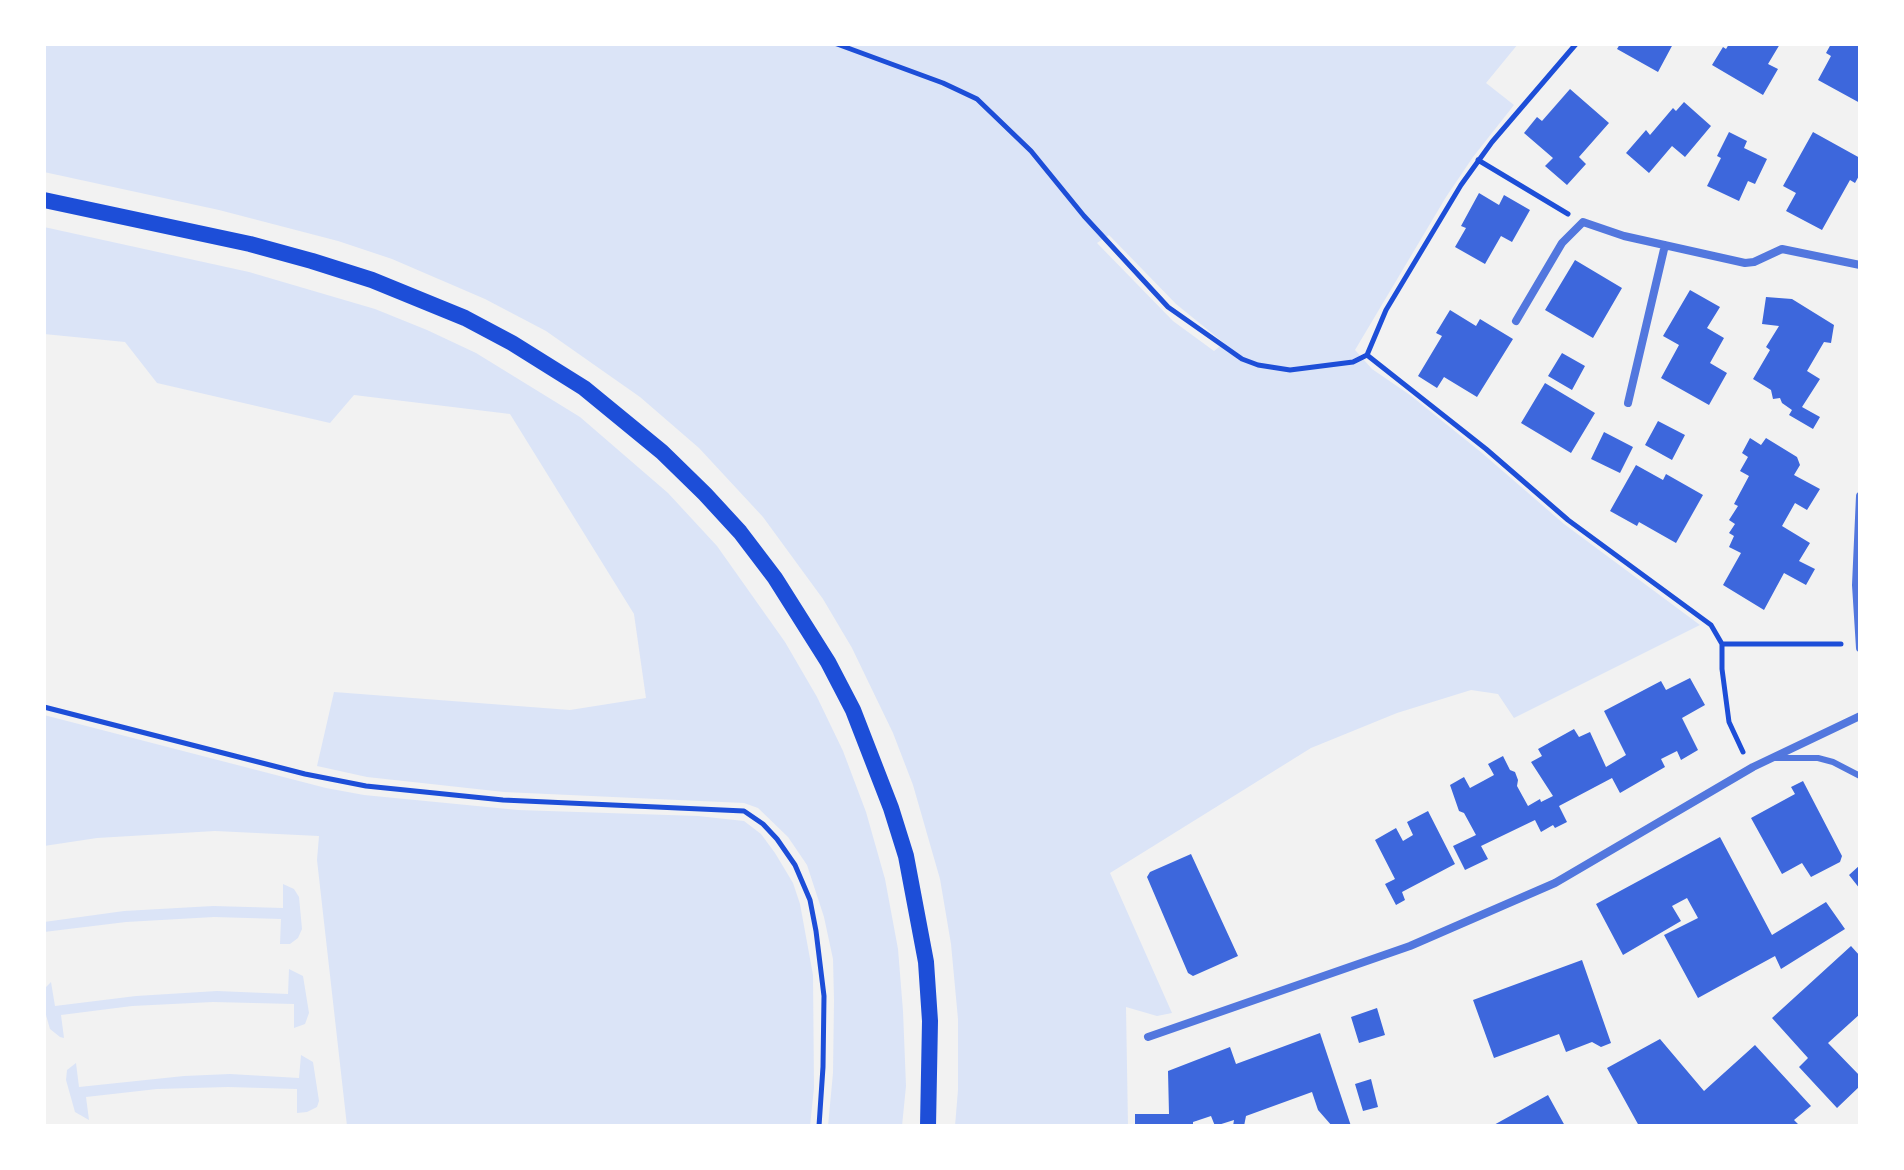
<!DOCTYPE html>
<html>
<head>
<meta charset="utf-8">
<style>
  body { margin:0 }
  #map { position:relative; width:1904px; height:1170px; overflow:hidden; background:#f2f2f2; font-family:"Times New Roman",serif }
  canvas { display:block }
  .frame { position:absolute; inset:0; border:46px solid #fff; pointer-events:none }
</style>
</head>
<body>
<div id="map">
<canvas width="1904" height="1170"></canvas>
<div class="frame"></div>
</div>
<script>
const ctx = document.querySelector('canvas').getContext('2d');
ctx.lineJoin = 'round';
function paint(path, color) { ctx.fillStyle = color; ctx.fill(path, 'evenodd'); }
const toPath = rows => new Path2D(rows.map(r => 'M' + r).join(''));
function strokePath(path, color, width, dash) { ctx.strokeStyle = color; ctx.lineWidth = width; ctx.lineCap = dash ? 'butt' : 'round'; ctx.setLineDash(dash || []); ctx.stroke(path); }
paint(toPath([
  [44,44,1518,44,1486,83,1514,105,1473,157,1446,197,1355,350,1372,369,1410,395,1482,453,1564,524,1700,625,1514,718,1498,694,1471,690,1397,713,1311,748,1110,873,1172,1013,1157,1016,1126,1007,1128,1126,955,1126,958,1090,958,1019,951,944,940,879,913,785,893,733,852,648,823,599,763,517,699,448,640,397,546,331,485,299,392,259,338,241,219,210,44,172],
  [1109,235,1176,304,1224,343,1214,351,1173,321,1097,243],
  [44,227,249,272,375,309,427,330,476,353,580,417,668,493,717,546,785,642,817,697,843,751,866,812,885,879,898,949,903,1011,906,1086,902,1126,828,1126,833,1073,834,1000,833,959,824,917,807,865,788,837,758,808,744,803,504,792,367,777,317,766,334,692,570,710,646,698,634,614,510,414,354,395,330,423,157,383,125,342,44,334],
  [44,715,326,788,364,795,518,810,698,816,744,821,761,834,775,853,793,883,800,904,813,975,814,1088,810,1126,347,1126,317,860,319,836,215,831,97,838,44,846],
  [283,884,294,889,299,897,302,929,298,938,290,944,280,944,281,919,214,917,126,922,44,932,44,922,124,911,213,906,283,908],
  [289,969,303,976,309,1013,305,1024,294,1028,294,1004,213,1002,132,1006,61,1015,64,1038,60,1037,50,1029,44,1008,44,989,51,982,55,1006,136,996,217,991,288,994],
  [301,1055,313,1062,319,1101,317,1107,307,1112,297,1113,297,1089,228,1087,157,1089,86,1097,89,1120,75,1112,66,1080,67,1070,76,1063,79,1087,184,1076,230,1074,299,1078]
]), '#dbe4f7');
paint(toPath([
  [1620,44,1673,44,1658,72,1617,49],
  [1729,44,1780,44,1768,64,1778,69,1763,95,1712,65,1723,47,1726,49],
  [1831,44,1860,44,1860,103,1818,80,1831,56,1826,53],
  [1570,89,1609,123,1579,157,1586,164,1567,185,1545,166,1553,158,1524,133,1537,117,1542,121],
  [1684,102,1711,126,1685,157,1672,146,1649,173,1626,153,1646,130,1650,135,1673,108,1676,111],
  [1729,132,1747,141,1744,148,1767,159,1755,184,1748,181,1739,201,1707,186,1721,158,1717,156],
  [1813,132,1860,158,1860,174,1855,183,1850,180,1822,230,1786,211,1796,193,1783,186],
  [1479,193,1499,205,1504,195,1530,210,1512,242,1501,236,1485,264,1455,247,1466,228,1461,226],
  [1575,260,1622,288,1593,338,1545,310],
  [1690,290,1720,307,1707,328,1724,338,1710,363,1727,373,1709,405,1661,378,1679,345,1663,336],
  [1766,297,1792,299,1834,325,1831,343,1824,342,1807,371,1820,379,1802,407,1820,417,1813,429,1789,415,1792,410,1782,403,1780,398,1773,399,1771,390,1753,379,1770,350,1766,347,1779,326,1762,324],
  [1450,310,1476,326,1480,319,1513,339,1477,397,1444,377,1437,388,1418,376,1442,336,1436,333],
  [1562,353,1585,366,1572,390,1548,376],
  [1545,383,1595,413,1571,453,1521,423],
  [1658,421,1685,435,1672,460,1645,445],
  [1604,432,1633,447,1620,473,1591,459],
  [1750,438,1761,445,1766,438,1797,457,1800,465,1794,475,1820,489,1807,510,1795,503,1782,526,1810,543,1799,561,1815,569,1806,585,1784,573,1764,610,1723,585,1741,553,1729,547,1734,536,1729,533,1735,524,1729,520,1738,506,1734,504,1749,476,1740,471,1748,457,1742,453],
  [1636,465,1663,480,1666,474,1703,495,1676,543,1639,522,1637,526,1610,511],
  [1690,678,1705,705,1682,718,1698,750,1681,760,1677,751,1661,759,1665,767,1620,793,1612,778,1559,806,1567,822,1555,828,1553,825,1541,832,1535,820,1481,846,1488,859,1465,870,1453,846,1476,835,1464,813,1459,811,1450,785,1464,777,1470,788,1483,781,1494,775,1488,764,1503,756,1510,770,1515,772,1518,780,1517,786,1528,806,1540,799,1541,802,1553,796,1531,762,1542,756,1538,749,1574,729,1579,737,1590,732,1606,767,1626,755,1604,711,1661,681,1666,690],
  [1803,781,1842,856,1840,862,1811,877,1802,863,1782,874,1751,818,1795,794,1791,787],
  [1428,811,1455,864,1402,892,1405,900,1396,905,1385,884,1395,879,1375,840,1396,828,1403,841,1413,835,1407,822],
  [1720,837,1772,935,1826,902,1845,929,1781,969,1775,956,1698,998,1664,935,1698,918,1687,898,1672,906,1681,921,1623,955,1596,904],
  [1191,854,1238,956,1193,976,1188,973,1147,877,1150,872],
  [1860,865,1860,889,1849,875],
  [1851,946,1860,956,1860,1014,1828,1043,1860,1076,1860,1086,1837,1108,1799,1067,1808,1058,1772,1018],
  [1582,960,1611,1043,1601,1047,1592,1042,1566,1052,1559,1034,1494,1058,1473,1000],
  [1377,1008,1385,1035,1359,1043,1351,1017],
  [1320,1033,1351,1126,1332,1126,1318,1110,1312,1092,1246,1116,1244,1126,1233,1126,1234,1120,1215,1126,1211,1116,1193,1122,1193,1126,1135,1126,1135,1114,1169,1114,1168,1071,1230,1047,1236,1064],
  [1660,1039,1704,1091,1755,1045,1811,1106,1794,1120,1800,1126,1671,1126,1669,1124,1639,1126,1607,1068],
  [1371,1079,1378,1107,1363,1111,1355,1084],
  [1548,1095,1565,1126,1492,1126]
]), '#3d67dc');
strokePath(toPath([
  [837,44,943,83,977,99,1031,151,1084,216,1168,307,1242,359,1258,365,1290,370,1353,362,1367,355,1386,310,1461,185,1492,142,1576,44],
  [1478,160,1568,214],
  [1367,355,1486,449,1568,520,1711,625,1722,644,1722,669,1729,722,1743,752],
  [1722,644,1841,644],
  [44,707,305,774,366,786,503,800,744,811,763,824,777,839,795,865,810,900,816,931,824,996,823,1067,819,1126]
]), '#1d4ed8', 5);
strokePath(toPath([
  [1775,758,1818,758,1833,762,1860,776]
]), '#5277de', 6);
strokePath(toPath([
  [1516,321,1562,243,1583,222,1624,236,1745,263,1754,262,1782,249,1860,265],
  [1628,403,1665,245],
  [1860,496,1856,585,1860,648],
  [1148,1037,1410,946,1555,883,1753,767,1860,716]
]), '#5277de', 8);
strokePath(toPath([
  [44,200,250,244,312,261,372,280,465,318,512,343,584,388,662,452,705,494,740,532,775,578,828,662,853,710,891,808,906,856,926,962,930,1021,928,1126]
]), '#1d4ed8', 16);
</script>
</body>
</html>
